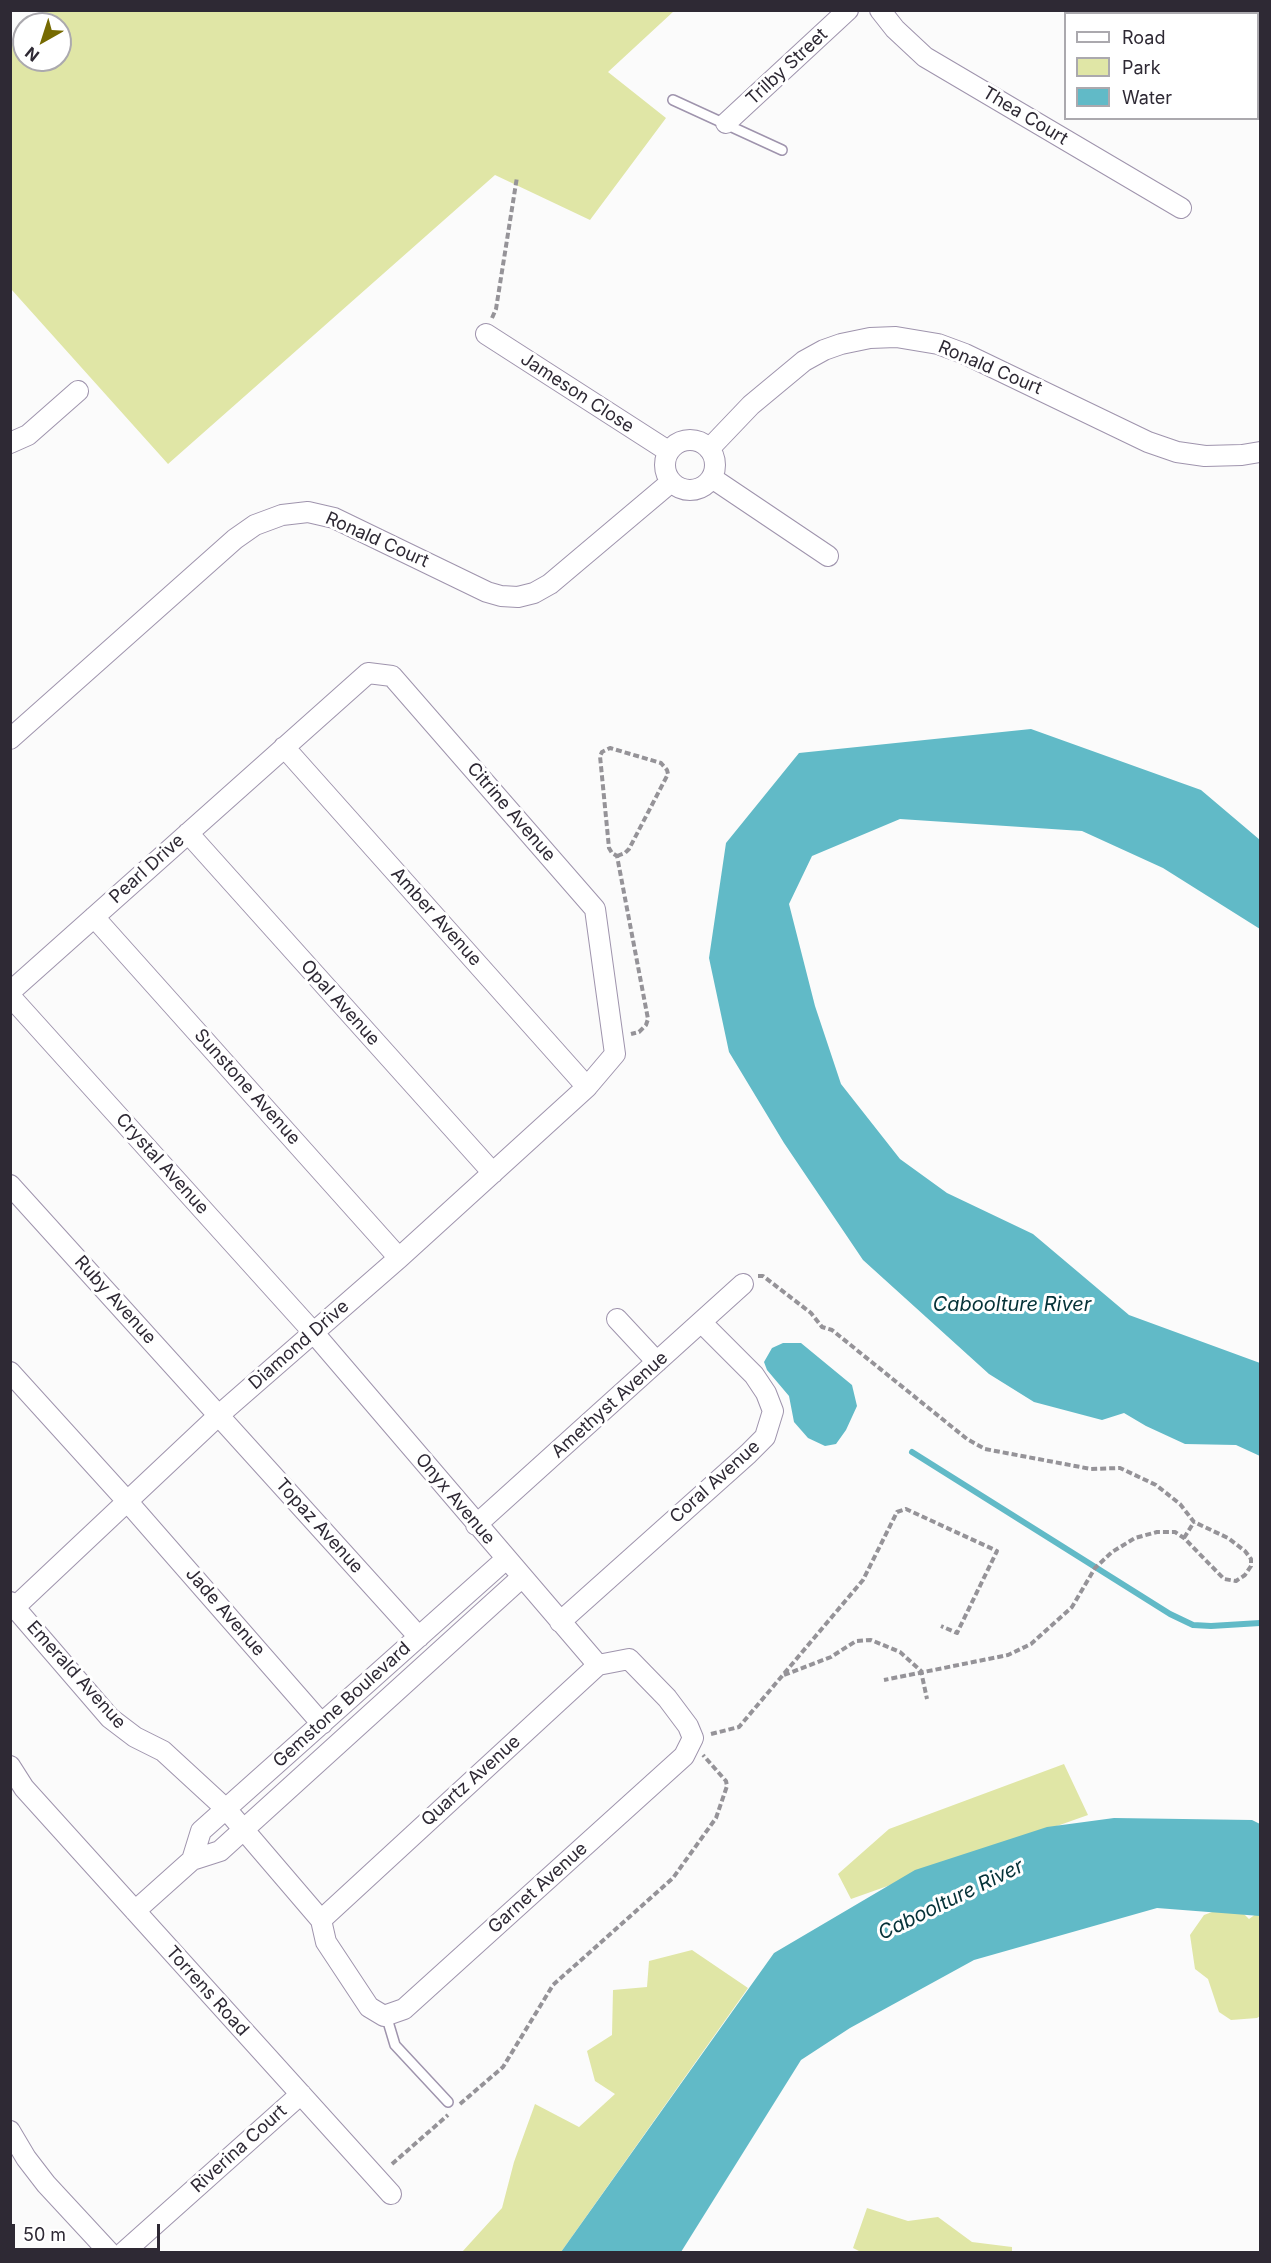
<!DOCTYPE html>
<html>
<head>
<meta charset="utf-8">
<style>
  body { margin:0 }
  #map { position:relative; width:1271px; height:2263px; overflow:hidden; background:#fbfbfb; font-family:Inter,sans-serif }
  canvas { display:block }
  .frame { position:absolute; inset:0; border:12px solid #2e2934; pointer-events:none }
  .legend { position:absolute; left:1064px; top:12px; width:195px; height:108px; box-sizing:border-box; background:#fff; border:2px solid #aba9ae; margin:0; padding:8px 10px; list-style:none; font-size:18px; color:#2e2934 }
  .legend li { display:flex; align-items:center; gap:12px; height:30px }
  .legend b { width:30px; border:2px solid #aba9ae }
  .north { position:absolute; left:12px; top:12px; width:60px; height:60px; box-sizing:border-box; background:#fff; border:2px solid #aba9ae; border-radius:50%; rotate:219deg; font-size:16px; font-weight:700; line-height:24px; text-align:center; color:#2e2934 }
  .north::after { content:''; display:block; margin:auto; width:21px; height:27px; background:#766a01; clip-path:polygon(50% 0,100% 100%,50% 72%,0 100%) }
  .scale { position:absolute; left:12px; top:2224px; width:148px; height:27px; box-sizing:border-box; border:3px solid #2e2934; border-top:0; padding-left:8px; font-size:18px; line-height:21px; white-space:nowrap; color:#2e2934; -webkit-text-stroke:4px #fff; paint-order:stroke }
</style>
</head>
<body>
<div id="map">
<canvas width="1271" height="2263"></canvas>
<div class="frame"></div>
<ul class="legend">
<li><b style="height:8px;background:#fff"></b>Road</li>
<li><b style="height:16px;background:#e0e6a6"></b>Park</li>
<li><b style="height:16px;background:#61bac7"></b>Water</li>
</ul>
<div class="north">N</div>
<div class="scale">50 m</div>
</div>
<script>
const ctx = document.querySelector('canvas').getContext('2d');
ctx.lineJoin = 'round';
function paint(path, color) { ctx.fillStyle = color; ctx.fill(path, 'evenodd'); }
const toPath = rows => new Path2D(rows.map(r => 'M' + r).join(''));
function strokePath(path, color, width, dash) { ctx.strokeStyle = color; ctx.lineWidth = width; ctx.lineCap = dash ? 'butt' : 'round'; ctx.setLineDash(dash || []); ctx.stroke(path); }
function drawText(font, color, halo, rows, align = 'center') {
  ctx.font = font + ' Inter,sans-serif'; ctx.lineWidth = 6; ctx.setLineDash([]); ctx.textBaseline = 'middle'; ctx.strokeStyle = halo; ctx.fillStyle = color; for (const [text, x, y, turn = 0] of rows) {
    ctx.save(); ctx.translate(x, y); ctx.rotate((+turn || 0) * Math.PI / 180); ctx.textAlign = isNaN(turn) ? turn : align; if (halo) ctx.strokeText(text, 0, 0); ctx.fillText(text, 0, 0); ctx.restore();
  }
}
paint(toPath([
  [45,11,674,11,608,72,666,118,590,220,495,175,168,464,11,289,11,44,24,31,24,60,60,60,60,24,31,24],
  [1064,1764,1088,1815,851,1899,838,1874,889,1829],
  [1220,1909,1240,1910,1249,1919,1260,1911,1260,2016,1257,2018,1231,2020,1219,2012,1208,1979,1195,1969,1190,1935,1204,1915],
  [692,1950,748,1988,561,2252,462,2252,502,2208,514,2162,535,2104,579,2127,615,2094,595,2081,587,2051,612,2035,613,1990,647,1987,649,1961],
  [867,2208,908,2221,938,2217,972,2242,1012,2247,1012,2252,861,2252,853,2248]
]), '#e0e6a6');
paint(toPath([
  [1031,729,1201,790,1260,840,1260,929,1163,868,1082,831,900,819,812,856,789,904,815,1006,841,1084,900,1159,947,1193,1033,1234,1129,1315,1260,1363,1260,1456,1236,1445,1185,1444,1146,1426,1124,1413,1102,1420,1034,1402,989,1374,863,1260,784,1143,729,1052,709,958,726,843,799,753],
  [783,1343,801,1343,852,1385,857,1406,846,1430,836,1444,825,1446,808,1438,794,1422,789,1396,767,1370,764,1362,772,1348],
  [1114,1818,1252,1820,1260,1824,1260,1916,1157,1908,974,1960,850,2028,801,2060,681,2252,561,2252,774,1953,915,1870,1047,1827]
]), '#61bac7');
strokePath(toPath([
  [912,1452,1170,1614,1193,1625,1211,1626,1260,1623]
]), '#61bac7', 6);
const lane = toPath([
  [673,100,782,150],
  [386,2015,395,2045,448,2102]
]);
const street = toPath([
  [880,10,895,29,925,57,1181,208],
  [726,123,848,10],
  [486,334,668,451],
  '665 465a25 25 0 1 1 50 0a25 25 0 1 1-50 0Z',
  [10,443,28,435,78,391],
  [709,449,751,405,804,361,824,350,841,344,870,338,896,337,938,344,965,354,1148,442,1177,452,1205,456,1242,455,1260,452],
  [712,478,828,556],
  [10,739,235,539,255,525,282,515,308,512,334,518,487,592,501,596,518,597,534,593,550,584,671,482],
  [284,747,587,1087],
  [188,833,493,1173],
  [94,917,399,1258],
  [10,992,368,673,392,676,595,909,615,1054,587,1087,399,1258,219,1415,15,1607],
  [10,996,313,1332,598,1665],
  [10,1185,419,1637],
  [617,1319,657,1362],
  [10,1372,127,1501,322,1724],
  [476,1525,743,1284],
  [10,1602,110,1718,135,1737,163,1751,226,1809,321,1920,326,1942,369,2007,384,2016,404,2009,684,1756,693,1738,688,1726,667,1698,629,1659,598,1665,321,1920],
  [560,1622,748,1454,765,1437,773,1411,766,1393,754,1375,702,1323],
  [10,1766,24,1788,391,2194],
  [192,1860,201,1831,506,1559],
  [135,1911,192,1860,220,1851,521,1578],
  [10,2131,26,2158,46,2184,109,2252],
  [124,2252,301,2094]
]);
strokePath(lane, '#9f94ad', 12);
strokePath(street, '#9f94ad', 22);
strokePath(toPath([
  [492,318,496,309,517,177],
  [617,856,625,853,629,849,668,774,667,770,661,763,610,748,602,752,600,756,609,848,612,853,617,856,648,1019,646,1025,639,1032,631,1034],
  [758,1276,763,1276,811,1313,822,1327,832,1330,967,1439,985,1449,1091,1469,1120,1468,1156,1485,1180,1504,1194,1522,1228,1538,1245,1551,1251,1559,1251,1566,1245,1575,1236,1581,1224,1579,1184,1538,1175,1532,1157,1532,1135,1538,1112,1552,1095,1568,1072,1607,1031,1644,1008,1655,884,1680],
  [1184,1538,1194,1522],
  [784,1675,831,1657,856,1641,871,1640,900,1652,921,1671,927,1699],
  [711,1734,739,1727,863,1580,897,1512,906,1509,997,1551,957,1633,941,1626],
  [460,2104,503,2067,553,1985,673,1878,716,1818,727,1786,726,1781,703,1755],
  [392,2164,448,2115]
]), '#959398', 4, [6, 3]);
strokePath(lane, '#fff', 9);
strokePath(street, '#fff', 20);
drawText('18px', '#2e2934', '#fff', [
  ["Trilby Street",787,67,-43],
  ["Thea Court",1025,116,31],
  ["Ronald Court",990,368,23],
  ["Jameson Close",577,393,33],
  ["Ronald Court",377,540,24],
  ["Citrine Avenue",511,812,49],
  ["Pearl Drive",147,869,-42],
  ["Amber Avenue",436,917,48],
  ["Opal Avenue",340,1003,48],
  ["Sunstone Avenue",247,1087,48],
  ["Crystal Avenue",162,1164,48],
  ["Ruby Avenue",115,1300,48],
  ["Diamond Drive",299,1345,-41],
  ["Amethyst Avenue",610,1405,-42],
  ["Coral Avenue",715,1482,-42],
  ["Onyx Avenue",455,1499,50],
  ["Topaz Avenue",319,1526,48],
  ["Jade Avenue",225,1612,49],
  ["Emerald Avenue",76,1675,48],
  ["Gemstone Boulevard",342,1705,-42],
  ["Quartz Avenue",471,1781,-42],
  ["Garnet Avenue",538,1888,-42],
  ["Torrens Road",207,1991,48],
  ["Riverina Court",239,2149,-42]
]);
drawText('italic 20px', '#053238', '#fff', [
  ["Caboolture River",1012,1305],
  ["Caboolture River",951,1900,-26]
]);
</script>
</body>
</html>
